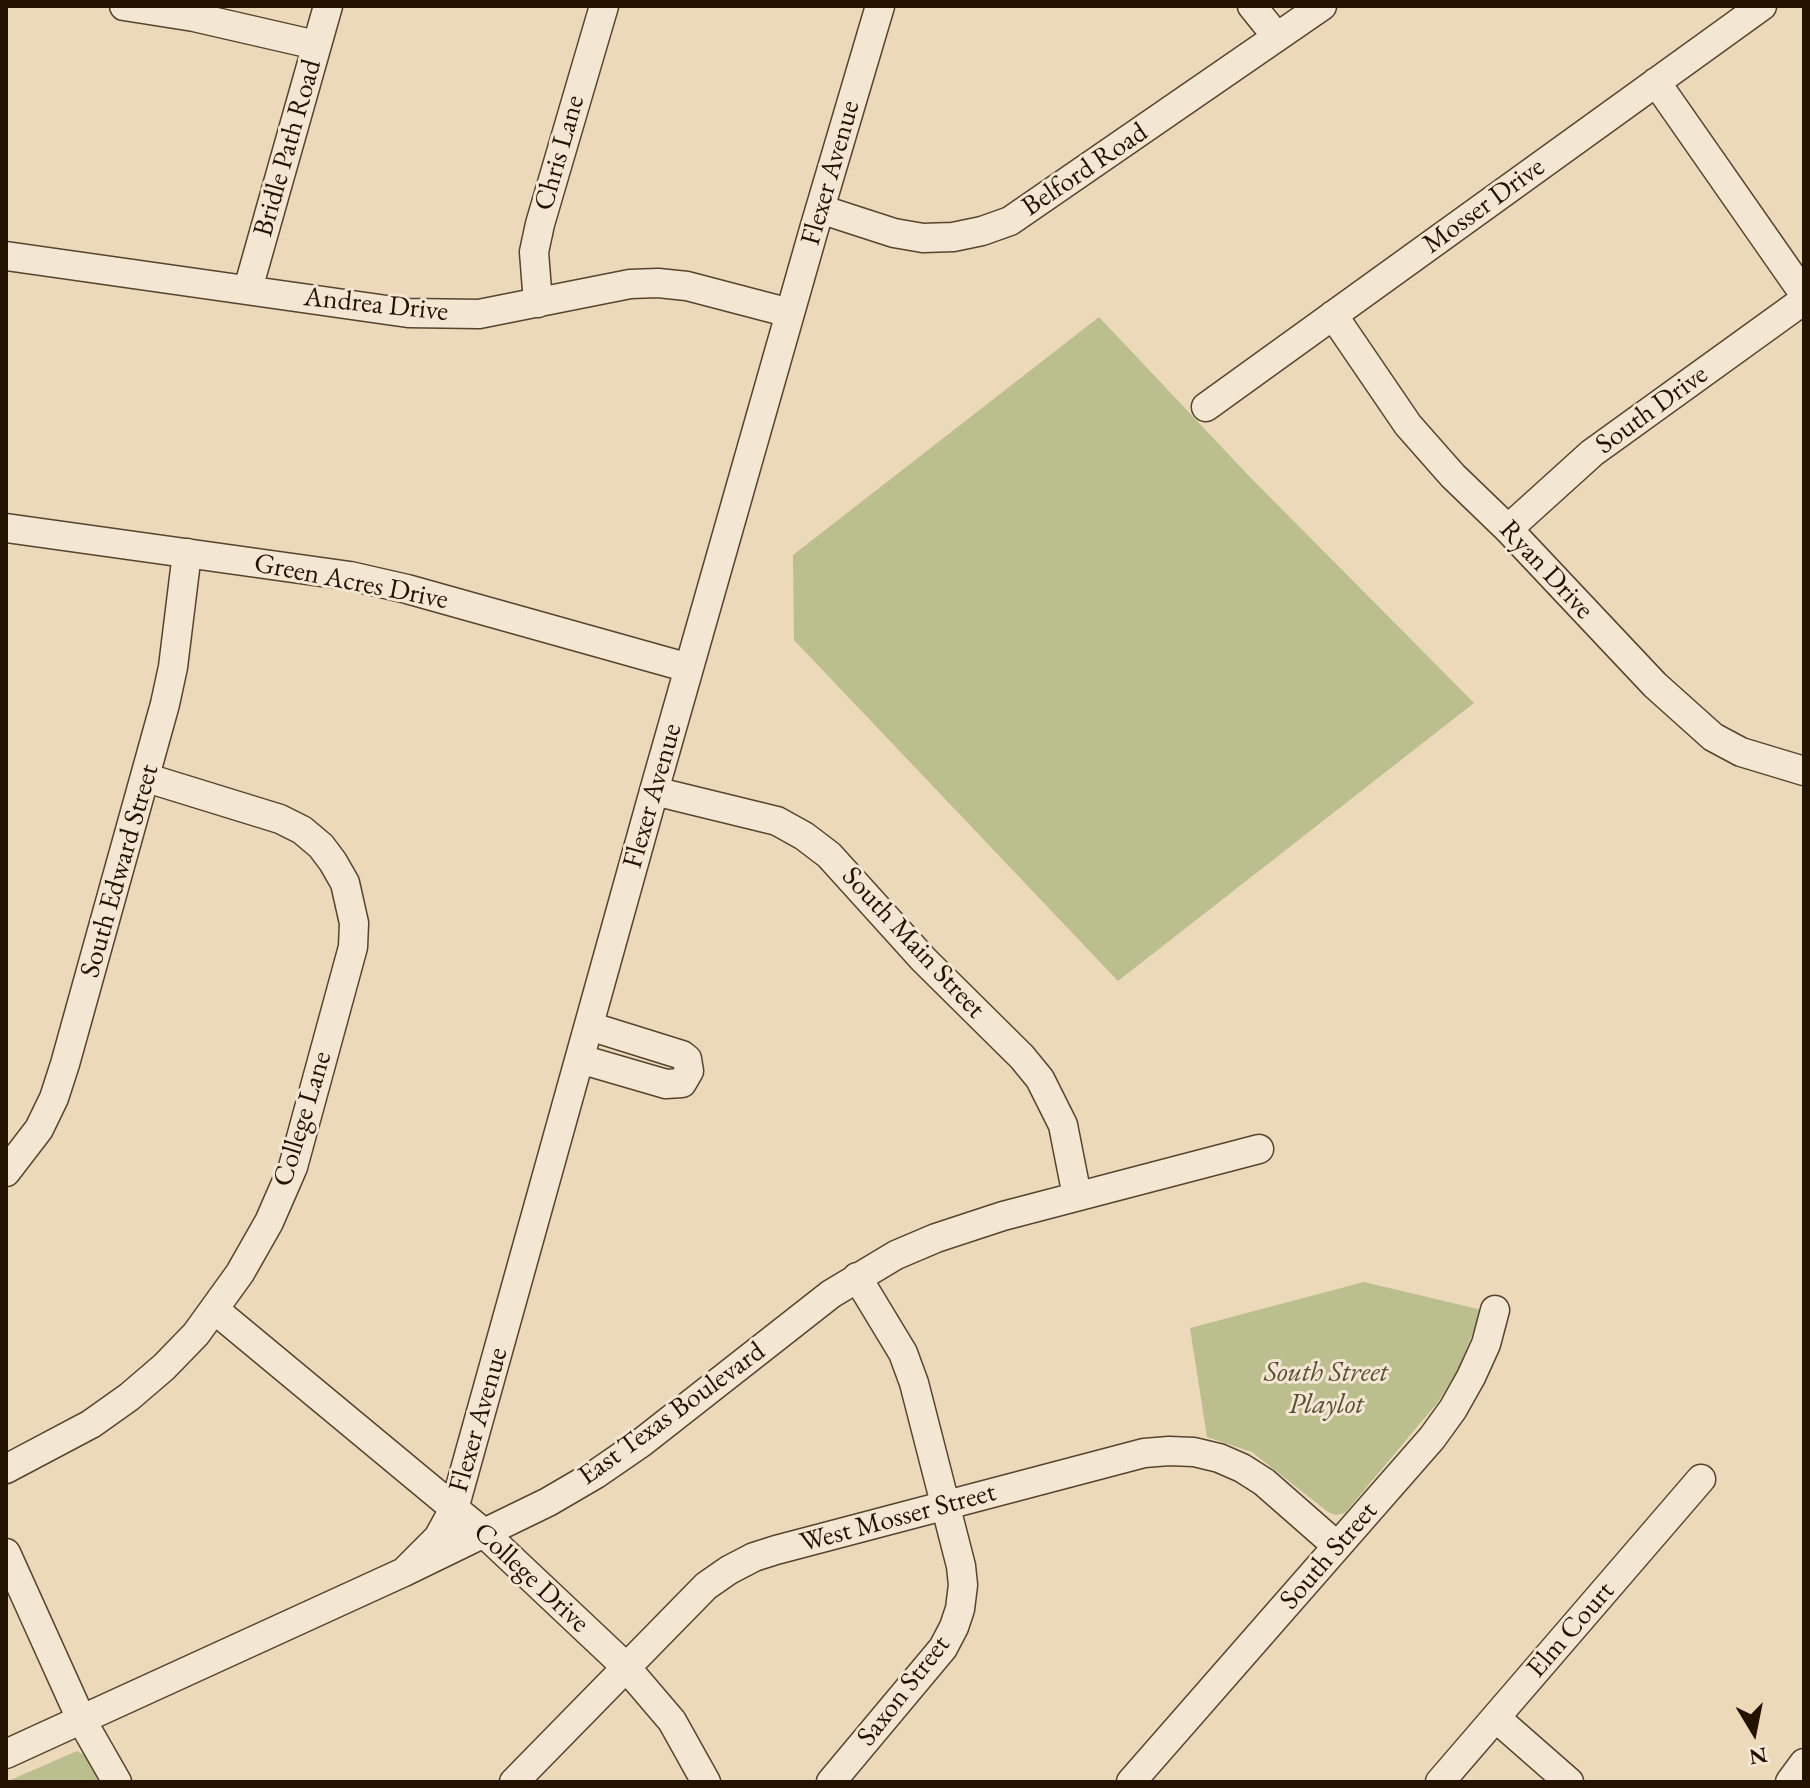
<!DOCTYPE html>
<html>
<head>
<meta charset="utf-8">
<style>
  body { margin:0 }
  #map { position:relative; width:1810px; height:1788px; overflow:hidden; background:#ecd9ba; font-family:"EB Garamond",serif }
  canvas { display:block }
  .frame { position:absolute; inset:0; border:8px solid #241200; pointer-events:none }
  .north { position:absolute; left:1714px; top:1692px; width:80px; height:80px; -webkit-text-stroke:6px #f3e6d2; paint-order:stroke; rotate:170deg; font-size:22px; font-weight:700; line-height:32px; text-align:center; color:#241200 }
  .north::after { content:''; display:block; margin:auto; width:28px; height:36px; background:#241200; clip-path:polygon(50% 0,100% 100%,50% 72%,0 100%) }
</style>
</head>
<body>
<div id="map">
<canvas width="1810" height="1788"></canvas>
<div class="frame"></div>
<div class="north">N</div>
</div>
<script>
const ctx = document.querySelector('canvas').getContext('2d');
ctx.lineJoin = 'round';
function paint(path, color) { ctx.fillStyle = color; ctx.fill(path, 'evenodd'); }
const toPath = rows => new Path2D(rows.map(r => 'M' + r).join(''));
function strokePath(path, color, width, dash) { ctx.strokeStyle = color; ctx.lineWidth = width; ctx.lineCap = dash ? 'butt' : 'round'; ctx.setLineDash(dash || []); ctx.stroke(path); }
function drawText(font, color, halo, rows, align = 'center') {
  ctx.font = font + ' "EB Garamond",serif'; ctx.lineWidth = 6; ctx.setLineDash([]); ctx.textBaseline = 'middle'; ctx.strokeStyle = halo; ctx.fillStyle = color; for (const [text, x, y, turn = 0] of rows) {
    ctx.save(); ctx.translate(x, y); ctx.rotate((+turn || 0) * Math.PI / 180); ctx.textAlign = isNaN(turn) ? turn : align; if (halo) ctx.strokeText(text, 0, 0); ctx.fillText(text, 0, 0); ctx.restore();
  }
}
paint(toPath([
  [1099,317,1248,475,1474,703,1118,981,794,640,793,555],
  [1364,1282,1482,1310,1458,1370,1438,1402,1345,1513,1336,1515,1328,1512,1252,1452,1207,1437,1190,1328],
  [77,1751,86,1756,101,1782,6,1782]
]), '#bbbe8d');
const minor = toPath([
  [124,6,194,17,316,45],
  [1252,6,1277,37],
  [1656,82,1804,294],
  [820,209,894,233,923,238,953,237,982,231,1010,221,1322,6],
  [6,256,408,313,479,314,630,284,658,283,687,286,790,313],
  [248,289,328,6],
  [538,303,534,252,540,224,604,6],
  [1333,315,1408,425,1453,476,1508,529,1655,685,1713,737,1741,752,1804,771],
  [1206,407,1762,6],
  [6,528,350,576,407,589,689,668],
  [1508,529,1592,453,1804,300],
  [654,791,777,821,804,836,829,855,924,960,1022,1057,1040,1079,1063,1125,1077,1196],
  [580,1059,666,1084,682,1083,689,1071,687,1059,682,1055,589,1026],
  [6,1172,39,1129,54,1098,65,1064,165,704,173,667,187,553],
  [215,1310,485,1534,625,1666,672,1721,706,1782],
  [6,1469,91,1424,129,1397,164,1367,196,1334,240,1273,269,1222,293,1167,353,947,354,923,345,883,333,862,321,846,302,830,280,819,147,778],
  [6,1553,81,1719,117,1782],
  [404,1572,438,1538,454,1509,654,791,814,229,880,6],
  [1496,1718,1569,1782],
  [6,1754,404,1572,548,1502,596,1474,641,1443,831,1294,896,1255,936,1238,1003,1216,1259,1149],
  [514,1782,706,1586,729,1570,754,1557,776,1550,1144,1453,1169,1451,1194,1452,1219,1458,1242,1468,1264,1482,1337,1546],
  [831,1782,943,1648,954,1627,960,1609,963,1585,961,1566,914,1383,903,1353,857,1277],
  [1131,1782,1432,1438,1453,1409,1471,1377,1486,1344,1495,1310],
  [1440,1782,1701,1479],
  [1790,1782,1804,1763]
]);
strokePath(minor, '#56442e', 31);
strokePath(minor, '#f3e6d2', 28);
drawText('28px', '#241200', '#f3e6d2', [
  ["Bridle Path Road",288,148,-74],
  ["Chris Lane",560,153,-74],
  ["Belford Road",1085,170,-34],
  ["Flexer Avenue",831,173,-74],
  ["Mosser Drive",1484,206,-36],
  ["Andrea Drive",376,305,6],
  ["South Drive",1652,410,-36],
  ["Ryan Drive",1546,570,47],
  ["Green Acres Drive",351,582,11],
  ["Flexer Avenue",653,796,-74],
  ["South Edward Street",120,871,-74],
  ["South Main Street",913,943,47],
  ["College Lane",303,1119,-73],
  ["East Texas Boulevard",672,1414,-36],
  ["Flexer Avenue",479,1420,-74],
  ["West Mosser Street",898,1518,-15],
  ["South Street",1329,1556,-49],
  ["College Drive",531,1578,43],
  ["Elm Court",1571,1630,-49],
  ["Saxon Street",904,1691,-52]
]);
drawText('italic 28px', '#594e31', '#f3e6d2', [
  ["South Street",1326,1373],
  ["Playlot",1326,1405]
]);
</script>
</body>
</html>
